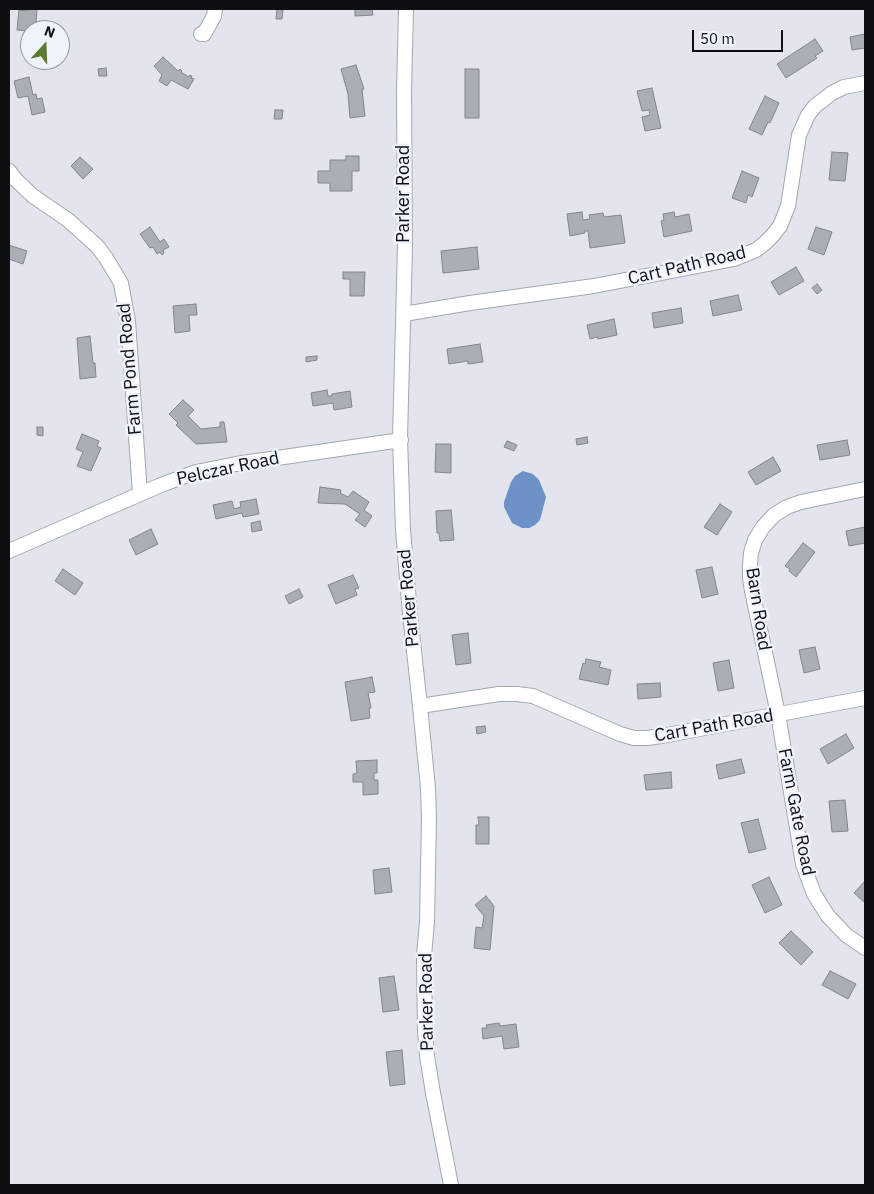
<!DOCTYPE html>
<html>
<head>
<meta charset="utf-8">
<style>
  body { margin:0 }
  #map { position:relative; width:874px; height:1194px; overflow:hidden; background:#e2e5ee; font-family:"IBM Plex Sans",sans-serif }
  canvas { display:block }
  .frame { position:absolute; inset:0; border:10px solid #0e0f12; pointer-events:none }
  .north { position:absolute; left:20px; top:20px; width:50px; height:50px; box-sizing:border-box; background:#eff3fb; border:1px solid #95989e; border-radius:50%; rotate:20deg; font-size:14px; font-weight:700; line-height:20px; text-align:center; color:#0e0f12 }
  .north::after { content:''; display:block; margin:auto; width:18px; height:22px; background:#5d7a2f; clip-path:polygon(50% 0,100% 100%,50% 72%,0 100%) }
  .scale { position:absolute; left:692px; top:30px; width:91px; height:22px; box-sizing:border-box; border:2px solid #0e0f12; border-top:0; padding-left:6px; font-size:15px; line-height:18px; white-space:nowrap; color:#0e0f12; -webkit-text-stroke:4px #eff3fb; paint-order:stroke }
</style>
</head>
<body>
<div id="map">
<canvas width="874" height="1194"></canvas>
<div class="frame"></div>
<div class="north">N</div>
<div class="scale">50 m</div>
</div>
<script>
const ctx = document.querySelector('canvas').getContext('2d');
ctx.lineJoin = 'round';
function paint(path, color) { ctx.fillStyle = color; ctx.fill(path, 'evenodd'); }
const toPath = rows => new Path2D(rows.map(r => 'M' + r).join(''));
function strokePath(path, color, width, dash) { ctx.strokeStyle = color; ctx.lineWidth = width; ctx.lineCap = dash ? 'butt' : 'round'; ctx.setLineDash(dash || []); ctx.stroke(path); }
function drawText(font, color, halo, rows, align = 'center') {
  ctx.font = font + ' "IBM Plex Sans",sans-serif'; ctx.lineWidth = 5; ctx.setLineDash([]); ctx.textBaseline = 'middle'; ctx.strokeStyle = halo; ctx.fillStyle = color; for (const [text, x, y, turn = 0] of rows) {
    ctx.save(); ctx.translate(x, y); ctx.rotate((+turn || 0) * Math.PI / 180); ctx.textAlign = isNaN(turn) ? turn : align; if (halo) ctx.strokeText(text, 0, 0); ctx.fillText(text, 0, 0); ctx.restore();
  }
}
paint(toPath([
  [523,471,533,474,539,480,546,497,540,520,535,525,529,528,522,528,512,523,504,507,504,502,511,482,515,476]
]), '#6c92c8');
const building = toPath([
  [28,9,37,9,36,22,45,22,45,30,30,30,30,31,17,30,19,10,28,11,28,9],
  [277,9,283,10,282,19,276,19,277,9],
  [355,9,372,9,373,15,355,16,355,9],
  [865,34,865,51,865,48,852,50,850,37,865,34],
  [815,39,823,51,815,56,817,58,786,78,777,64,815,39],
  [163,57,177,70,179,71,180,69,182,71,181,72,189,77,190,75,192,76,191,78,194,79,188,89,171,80,167,86,159,81,162,75,154,66,163,57],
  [356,65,364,89,362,90,365,116,350,118,348,94,341,69,356,65],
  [106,68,107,76,99,76,98,69,106,68],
  [465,69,479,69,479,118,465,118,465,69],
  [29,77,33,95,36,94,37,99,42,98,45,112,32,115,28,96,18,98,14,81,29,77],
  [652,88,661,128,645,131,642,117,650,115,649,110,642,111,637,91,652,88],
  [765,96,779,103,770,123,768,122,762,135,749,129,765,96],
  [275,110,283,110,282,119,274,119,275,110],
  [832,152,848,153,845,181,829,180,832,152],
  [346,156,359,156,359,171,352,171,352,191,330,191,330,183,318,183,318,171,330,171,330,160,346,160,346,156],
  [80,157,93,169,83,179,71,166,80,157],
  [742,171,759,178,752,197,748,195,746,203,732,198,742,171],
  [582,212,583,220,590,219,589,215,603,213,604,217,621,215,625,243,590,248,588,231,584,231,585,233,570,236,567,214,582,212],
  [674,212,675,217,689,214,692,231,664,237,661,221,664,220,663,214,674,212],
  [150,227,160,242,164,239,169,247,163,250,164,253,162,255,160,252,157,254,153,247,150,248,140,234,150,227],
  [816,227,832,232,824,255,808,249,816,227],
  [9,245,27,251,23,264,9,259,9,245],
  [477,247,479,269,443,273,441,251,477,247],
  [796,267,804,281,779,295,771,282,796,267],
  [343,272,365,272,364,296,350,296,350,279,343,279,343,272],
  [817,284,822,290,817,294,812,288,817,284],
  [738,295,742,310,713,316,710,301,738,295],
  [196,304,197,315,189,315,190,331,175,333,173,306,196,304],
  [681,308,683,323,654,328,652,313,681,308],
  [614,319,617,335,598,339,597,337,590,339,587,325,614,319],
  [90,336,93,363,95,363,96,377,80,379,77,338,90,336],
  [480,344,483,362,468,364,468,361,449,364,447,349,480,344],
  [317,356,317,360,306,362,306,357,317,356],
  [327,390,328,396,332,396,332,394,350,391,352,407,334,410,333,403,313,406,311,393,327,390],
  [183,400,194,410,188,416,201,429,220,427,220,422,224,422,227,442,196,444,176,425,178,423,169,414,183,400],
  [37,427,43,427,43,436,37,435,37,427],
  [82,434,99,441,97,446,101,448,91,471,77,466,83,452,76,449,82,434],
  [587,437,588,443,577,445,576,439,587,437],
  [847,440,850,455,820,460,817,445,847,440],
  [507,441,517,445,514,451,504,447,507,441],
  [436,444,451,444,451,473,435,472,436,444],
  [773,457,781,471,756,485,748,472,773,457],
  [320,487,341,490,340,493,348,497,353,491,369,502,364,510,372,516,365,527,355,520,360,514,345,504,318,503,320,487],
  [256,499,259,514,243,517,242,513,216,519,213,505,232,501,234,509,241,507,240,502,256,499],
  [720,504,732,512,717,535,704,527,720,504],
  [451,510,454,540,440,541,439,533,437,533,436,511,451,510],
  [260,521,262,530,252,532,251,523,260,521],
  [865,527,865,543,849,546,846,531,865,527],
  [151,529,158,544,136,555,129,540,151,529],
  [803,543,815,552,796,577,789,571,790,569,785,566,803,543],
  [712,567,718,594,702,598,696,570,712,567],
  [63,569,83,583,75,595,55,581,63,569],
  [353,575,359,588,355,589,357,595,336,604,328,585,353,575],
  [299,589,303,597,289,604,285,596,299,589],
  [468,633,471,663,456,665,452,635,468,633],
  [815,647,820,669,804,673,799,650,815,647],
  [586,659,601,662,599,667,611,670,608,685,579,679,583,663,585,664,586,659],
  [729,660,734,688,718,691,713,663,729,660],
  [372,677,375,692,368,693,371,708,369,708,370,718,351,721,345,682,372,677],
  [660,683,661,697,638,699,637,684,660,683],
  [485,726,486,732,477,734,476,727,485,726],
  [846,734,854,748,828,764,820,749,846,734],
  [741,759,745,773,719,779,716,765,741,759],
  [377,760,377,773,374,773,374,780,378,780,378,794,363,795,363,782,353,782,353,774,357,773,356,761,377,760],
  [671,772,672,788,646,790,644,775,671,772],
  [845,800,848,831,832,832,829,801,845,800],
  [478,817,489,817,489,844,476,844,476,825,479,825,478,817],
  [758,819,766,849,749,853,741,823,758,819],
  [389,868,392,892,375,894,373,870,389,868],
  [769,877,782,905,765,913,752,885,769,877],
  [865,881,865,903,854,893,865,881],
  [486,896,494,906,490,950,474,948,476,927,482,928,484,916,475,905,486,896],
  [791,931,813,952,801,965,779,943,791,931],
  [830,971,856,984,848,999,822,985,830,971],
  [394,976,399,1010,383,1012,379,978,394,976],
  [499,1023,500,1026,516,1024,519,1047,504,1049,502,1036,483,1039,482,1028,487,1028,486,1025,499,1023],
  [402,1050,405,1084,390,1086,386,1052,402,1050]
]);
paint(building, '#aaaeb5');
strokePath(building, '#82858c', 1);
const minor = toPath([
  [406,9,404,92,405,246,400,438,403,530,410,614,420,706,428,788,429,818,427,922,424,955,425,1031,427,1056,433,1093,451,1185],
  [201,34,204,34,214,16,215,9],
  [9,171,16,180,33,196,68,220,97,246,106,258,121,283,128,321,140,494],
  [404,314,470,303,594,286,734,259,756,250,765,243,773,235,780,226,788,206,799,135,808,115,815,106,832,93,844,87,865,83],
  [865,489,801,502,787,507,774,515,763,527,755,540,751,553,750,565,750,578,752,591,778,714,803,864,814,894,828,916,846,935,865,948],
  [9,551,161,485,196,472,236,464,401,440],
  [420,706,499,694,517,694,533,696,620,734,634,738,647,738,662,736,865,698]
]);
strokePath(minor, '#a3a7ae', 16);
strokePath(minor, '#fff', 14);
drawText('18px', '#0e0f12', '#eff3fb', [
  ["Parker Road",404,194,-90],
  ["Cart Path Road",687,266,-13],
  ["Farm Pond Road",130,369,-95],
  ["Pelczar Road",228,469,-12],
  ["Parker Road",409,598,-95],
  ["Barn Road",758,609,81],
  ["Cart Path Road",714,726,-10],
  ["Farm Gate Road",796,812,79],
  ["Parker Road",427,1002,-91]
]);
</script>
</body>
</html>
